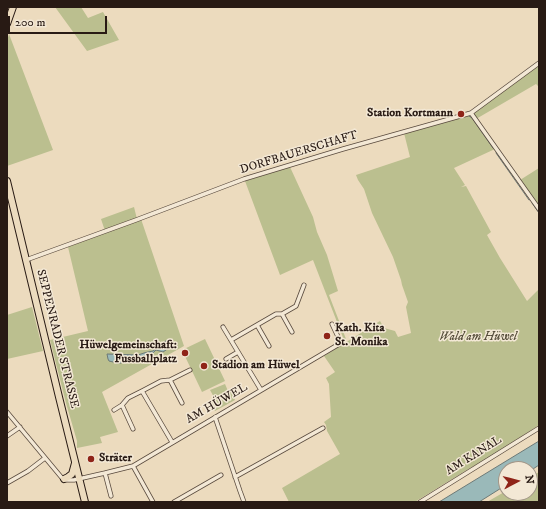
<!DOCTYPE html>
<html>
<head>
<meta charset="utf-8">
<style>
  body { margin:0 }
  #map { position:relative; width:546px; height:509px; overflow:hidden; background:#ecdbbe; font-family:"IM FELL DW Pica",serif }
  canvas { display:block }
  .frame { position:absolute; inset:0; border:8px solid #281a14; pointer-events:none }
  .north { position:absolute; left:498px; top:461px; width:40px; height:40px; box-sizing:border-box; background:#f3e8d5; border:1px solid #a29688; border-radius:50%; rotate:83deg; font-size:11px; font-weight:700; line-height:16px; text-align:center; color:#281a14 }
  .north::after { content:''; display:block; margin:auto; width:14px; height:18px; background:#8f2418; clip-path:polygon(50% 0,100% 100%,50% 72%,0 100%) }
  .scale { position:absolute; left:8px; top:16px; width:99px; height:18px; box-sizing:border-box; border:2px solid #281a14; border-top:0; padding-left:5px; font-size:12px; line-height:14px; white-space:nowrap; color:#281a14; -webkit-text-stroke:3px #f3e8d5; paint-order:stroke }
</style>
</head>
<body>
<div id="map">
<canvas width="546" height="509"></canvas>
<div class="frame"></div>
<div class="north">N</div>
<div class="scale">200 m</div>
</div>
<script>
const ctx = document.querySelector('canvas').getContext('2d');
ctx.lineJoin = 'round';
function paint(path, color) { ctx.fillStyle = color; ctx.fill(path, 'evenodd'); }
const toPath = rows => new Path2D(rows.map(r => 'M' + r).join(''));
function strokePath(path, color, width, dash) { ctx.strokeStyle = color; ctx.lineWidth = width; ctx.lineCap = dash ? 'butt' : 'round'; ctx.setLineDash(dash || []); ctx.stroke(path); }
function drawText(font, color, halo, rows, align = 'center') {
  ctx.font = font + ' "IM FELL DW Pica",serif'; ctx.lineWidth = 3; ctx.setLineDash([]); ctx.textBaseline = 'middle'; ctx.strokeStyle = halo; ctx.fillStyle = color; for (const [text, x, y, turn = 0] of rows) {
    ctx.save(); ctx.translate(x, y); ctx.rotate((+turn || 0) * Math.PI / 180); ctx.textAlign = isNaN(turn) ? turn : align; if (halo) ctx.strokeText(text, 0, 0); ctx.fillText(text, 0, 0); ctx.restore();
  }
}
paint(toPath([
  [55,7,81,7,88,18,103,12,119,40,87,51],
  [9,34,53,150,7,166,7,41],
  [539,63,539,87,536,84,476,119,471,113],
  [471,114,495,149,454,168,465,185,461,187,466,186,491,232,487,235,500,258,527,301,539,289,539,425,484,461,470,468,418,500,415,502,289,502,282,488,340,454,327,431,326,425,324,422,331,417,329,384,326,378,335,372,324,356,380,321,384,328,395,331,398,337,411,333,406,307,408,302,402,285,401,280,393,257,372,213,364,189,358,180,356,175,410,157,404,133],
  [290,167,313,217,317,232,327,255,338,291,329,295,346,339,344,340,313,260,280,275,245,181],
  [539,168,539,207,520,180],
  [134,207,137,219,105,231,101,219],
  [141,219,184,346,102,392,118,432,100,437,102,443,77,448,77,441,66,403,50,340,88,331,68,247],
  [32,307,43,351,7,359,7,315],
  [205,339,225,381,202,392,182,350],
  [225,384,228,391,231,390,235,400,215,411,210,402,215,399,210,390],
  [539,472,539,502,487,502,506,491,506,493,530,493,530,477]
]), '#bbbf8f');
const water = toPath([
  [166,341,169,341,171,344,170,347,166,350,163,352,156,350,153,353,142,357,141,359,133,358,126,360,121,363,117,363,109,361,108,359,107,354,138,355,144,353,148,352,153,351,166,341],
  [539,441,539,465,530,471,530,469,506,469,506,485,479,502,439,502,539,441]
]);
paint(water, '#9ab9b9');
strokePath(water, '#6c7977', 1);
strokePath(toPath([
  [469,116,472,118,493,148],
  [496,153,529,200],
  [532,203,539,213]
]), '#6c7977', 1);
const minor = toPath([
  [471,113,539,209],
  [26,260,136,220,244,179,343,149,471,113,539,63],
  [282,314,296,306,304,285],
  [257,325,269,346],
  [223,327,261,390],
  [231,340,276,314,282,314,292,332],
  [226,359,238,352],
  [170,380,182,403],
  [142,391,172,442],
  [122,405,133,429],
  [114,410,122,405,128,398,142,391,161,381,170,380,190,370],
  [7,412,62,478,66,480,74,480,105,473,133,466,341,343,332,324],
  [215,417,240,491,244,502],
  [7,436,20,427],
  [133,466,153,502],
  [105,473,111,496],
  [235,477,323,428],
  [7,483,28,471,45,458],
  [174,502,221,475],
  [420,502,539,428]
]);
const primary = toPath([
  [7,24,13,7],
  [7,181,59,397,85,502],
  [64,479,68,477,72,474,75,463]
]);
strokePath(minor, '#594a3e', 5);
strokePath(primary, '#281a14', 8);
strokePath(minor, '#f3e8d5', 3.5);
strokePath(primary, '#ecdbbe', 6);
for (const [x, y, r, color] of [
  [461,114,4,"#8f2418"],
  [327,336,4,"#8f2418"],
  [185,353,4,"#8f2418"],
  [204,366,4,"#8f2418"],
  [91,459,4,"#8f2418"]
]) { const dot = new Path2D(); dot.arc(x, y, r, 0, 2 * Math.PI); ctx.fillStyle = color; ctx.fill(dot); strokePath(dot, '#f3e8d5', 1.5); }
drawText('bold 12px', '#281a14', '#f3e8d5', [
  ["Station Kortmann",453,114,"right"],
  ["Kath. Kita",335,329],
  ["St. Monika",335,343],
  ["Hüwelgemeinschaft:",177,346,"right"],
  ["Fussballplatz",177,360,"right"],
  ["Stadion am Hüwel",212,366],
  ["Sträter",99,459]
], 'left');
drawText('12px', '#281a14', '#f3e8d5', [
  ["DORFBAUERSCHAFT",299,153,-17],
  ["SEPPENRADER STRASSE",57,339,76],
  ["AM HÜWEL",217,404,-30],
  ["AM KANAL",474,456,-32]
]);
drawText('italic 12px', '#544c39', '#f3e8d5', [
  ["Wald am Hüwel",478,338]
]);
</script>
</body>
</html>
